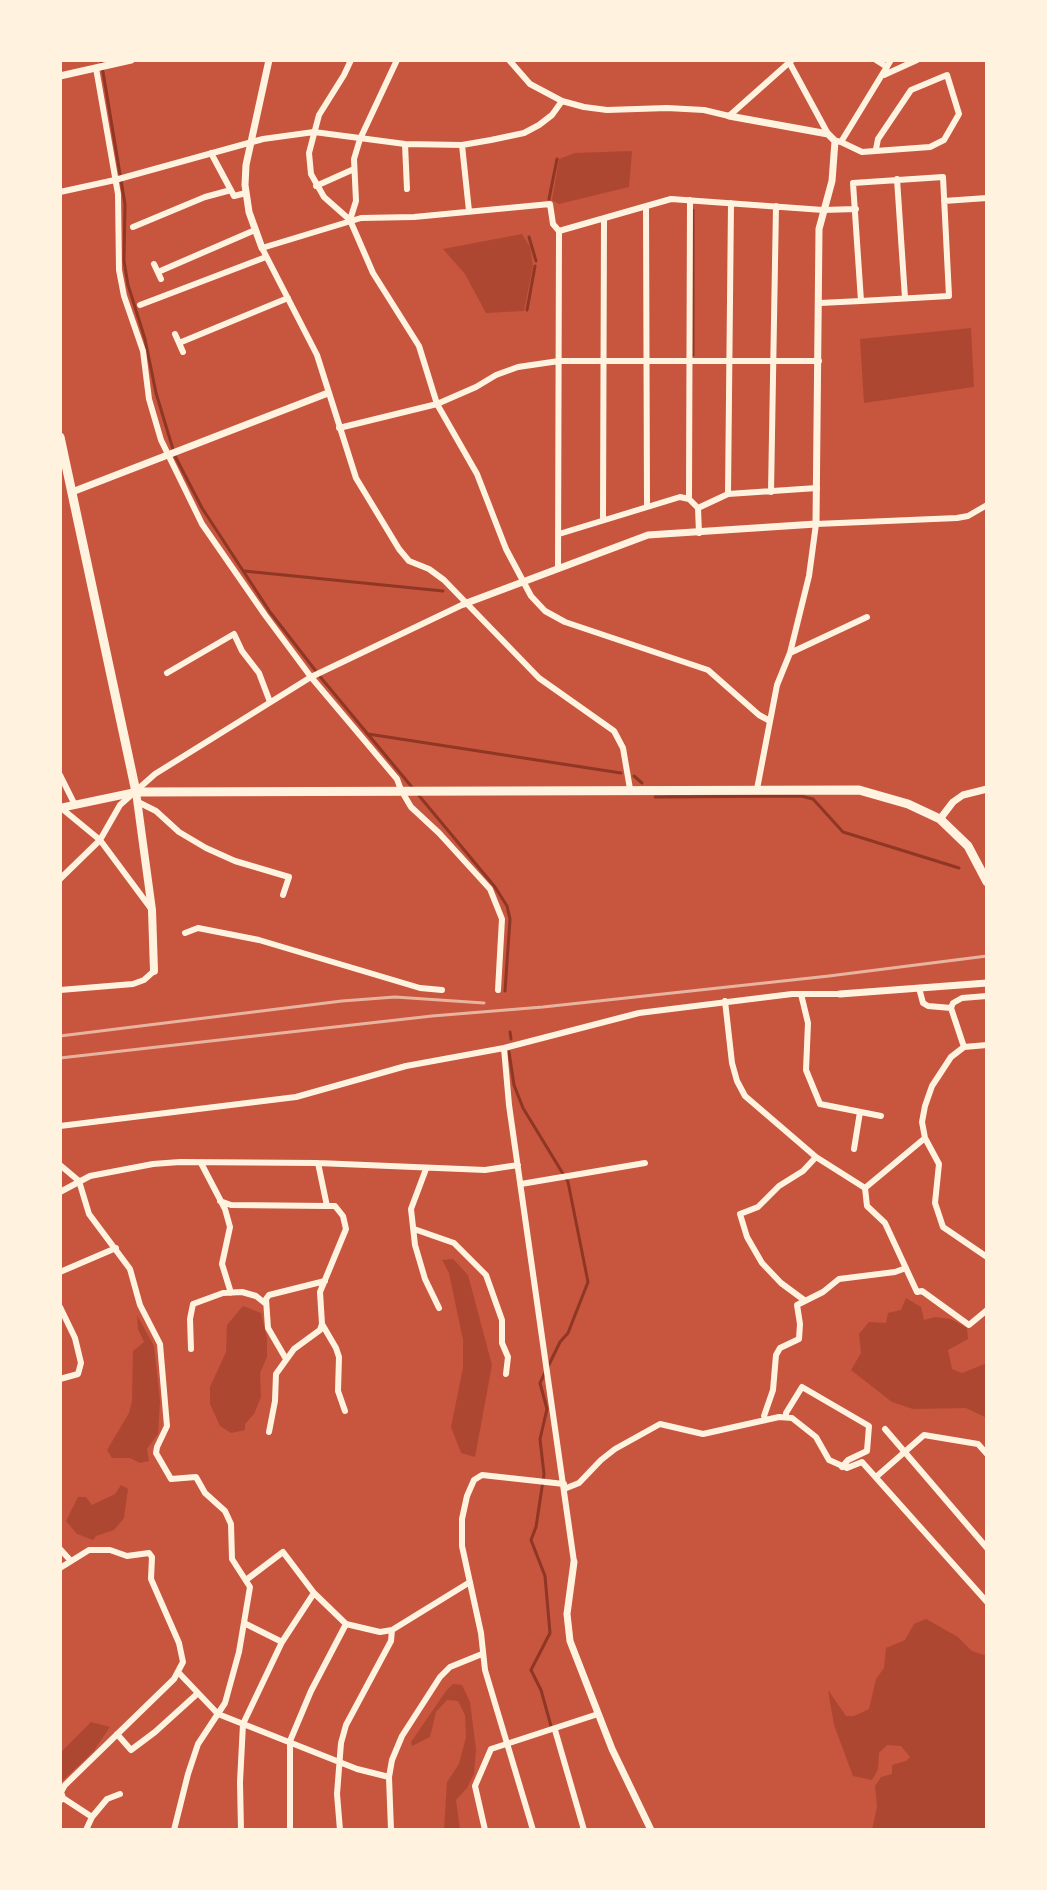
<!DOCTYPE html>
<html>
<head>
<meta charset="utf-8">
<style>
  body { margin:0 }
  #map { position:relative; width:1047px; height:1890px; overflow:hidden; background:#c8553d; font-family:"Archivo Narrow",sans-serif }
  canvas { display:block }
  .frame { position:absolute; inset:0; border:62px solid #fff3e0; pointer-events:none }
</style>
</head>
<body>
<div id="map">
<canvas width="1047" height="1890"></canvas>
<div class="frame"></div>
</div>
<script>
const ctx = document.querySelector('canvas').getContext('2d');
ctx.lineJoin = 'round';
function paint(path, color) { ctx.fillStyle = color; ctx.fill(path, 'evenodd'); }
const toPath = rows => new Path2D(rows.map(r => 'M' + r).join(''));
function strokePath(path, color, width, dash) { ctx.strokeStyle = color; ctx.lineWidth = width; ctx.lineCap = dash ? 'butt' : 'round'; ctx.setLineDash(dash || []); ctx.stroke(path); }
paint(toPath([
  [632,151,629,187,559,204,552,200,559,159,575,153],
  [522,234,530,247,533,265,524,311,486,313,465,274,443,249],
  [971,328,974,387,864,403,860,339],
  [453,1259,468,1275,492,1365,475,1457,461,1453,451,1427,463,1368,463,1340,449,1273,442,1260],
  [906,1298,921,1307,924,1320,935,1317,951,1319,967,1328,968,1339,948,1350,952,1369,962,1373,987,1363,987,1418,966,1408,913,1409,892,1402,851,1370,861,1353,859,1334,869,1322,886,1323,888,1313,901,1310],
  [243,1306,261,1313,267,1338,267,1357,260,1373,261,1397,254,1414,245,1424,245,1430,231,1433,220,1426,210,1404,210,1387,226,1352,227,1325],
  [137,1315,154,1346,160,1401,158,1434,147,1449,149,1461,140,1463,130,1458,112,1458,107,1450,129,1413,132,1401,133,1351,144,1342,138,1329],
  [121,1485,128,1489,124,1518,114,1530,96,1536,93,1540,77,1534,66,1521,78,1497,86,1497,92,1505,115,1494],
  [926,1619,958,1637,972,1651,987,1656,987,1830,872,1830,877,1807,875,1786,881,1777,892,1774,892,1765,906,1761,910,1757,901,1746,887,1745,879,1753,878,1769,872,1780,853,1776,834,1725,828,1690,846,1716,854,1716,869,1709,876,1679,884,1668,886,1648,905,1640,914,1624],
  [453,1684,462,1685,470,1702,476,1749,474,1774,467,1788,456,1800,460,1830,444,1830,447,1782,459,1764,466,1737,465,1715,458,1701,447,1700,436,1712,430,1737,412,1746,411,1742,446,1691],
  [91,1722,110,1727,93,1752,60,1783,60,1753]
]), '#ae4732');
strokePath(toPath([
  [101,60,125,204,124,261,128,285,145,339,156,393,175,456,202,508,270,612,322,679,495,887,507,906,510,919,505,991],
  [549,199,557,159],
  [693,210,693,355],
  [529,237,536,261],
  [527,310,535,266],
  [244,571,443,591],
  [368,734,621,773],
  [634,776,642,783],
  [655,797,801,796,813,799,843,832,959,868],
  [510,1032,511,1039],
  [509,1052,514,1085,523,1108,568,1182,588,1282,568,1333,560,1342,540,1383,547,1409,540,1439,544,1474,536,1527,531,1540,545,1576,550,1633,531,1670,541,1690,551,1726]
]), '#8f3625', 3);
strokePath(toPath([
  [351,60,344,75,319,115,309,153,311,174,324,197,350,220,373,273,419,346,437,404,477,474,506,549,531,596,545,611,565,622,708,670,759,715,770,721],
  [509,60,530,84,562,101,584,107,607,110,667,108,704,110,729,116,792,60],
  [788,60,828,134],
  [876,60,887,67],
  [96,68,118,194,119,270,124,296,143,351,149,399,161,440,202,524,265,615,311,677,397,779,401,790,411,807,439,833,490,889,502,919,498,990],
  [884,75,917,60],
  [837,141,841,142,891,60],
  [841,142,862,152,930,147,944,140,959,114,947,75,911,90,878,139,876,149],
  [405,144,407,189],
  [462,145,469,211],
  [211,153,234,196,246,193],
  [897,179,905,298],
  [316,186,354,169],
  [60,192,115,180,263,139,314,132,405,144,462,145,491,140,524,133,539,125,552,115,562,101],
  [944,201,987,198],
  [646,206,647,507],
  [350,220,356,201,354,159,360,139,397,60],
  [133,227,205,197,231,190],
  [559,231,671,199,823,210,856,209],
  [154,264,161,279],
  [158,272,255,230],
  [820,303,861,301,949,296,943,177,853,183,861,301],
  [140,305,266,257],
  [175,334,183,352],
  [179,343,288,298],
  [339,428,437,404,476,387,496,375,518,367,559,361,819,361],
  [771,492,776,206],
  [728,494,731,203],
  [689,499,690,200],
  [698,508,728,494,817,488],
  [603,520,604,218],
  [559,534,680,497,689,499,698,508,699,533],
  [558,568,559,231,553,224,550,204,414,217,361,218,262,248,317,355,356,478,399,549,409,561,429,569,444,580,539,678,614,731,623,748,630,789],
  [790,653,867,617],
  [167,673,234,634,242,651,259,673,270,702],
  [60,775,75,805],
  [757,789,777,685,790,653,809,576,816,524,957,518,968,516,987,505],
  [138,802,156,811,179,832,206,848,235,861,289,877,283,895],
  [60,807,100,840,152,910],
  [60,879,100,840,120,805,155,774,311,677,464,604],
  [185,933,198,928,259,940,420,988,442,990],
  [919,988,923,1003,928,1006,951,1008,964,1047],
  [60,990,133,984,144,980,154,971],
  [801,994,808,1023,806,1070,820,1104,881,1116],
  [725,1001,732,1063,737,1081,745,1096,816,1157,865,1188],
  [951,1008,953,1003,962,998,987,996],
  [504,1048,509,1105,574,1562],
  [60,1126,296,1097,406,1066,504,1048,639,1013,792,994,840,994],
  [925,1138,939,1164,935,1203,943,1227,987,1257],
  [854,1149,860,1112],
  [201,1163,225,1209,230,1227,222,1264,231,1293],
  [318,1163,327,1206,335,1206,343,1216,346,1229,320,1292,322,1324,336,1348,339,1357,338,1391,345,1411],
  [60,1165,79,1181,89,1214,130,1269,140,1305,160,1344,167,1426,157,1447,156,1453,171,1479,196,1477,205,1493,225,1511,231,1524,232,1559,250,1587,239,1652,225,1703,198,1744,188,1774,174,1830],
  [426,1169,411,1209,415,1245,425,1279,439,1308],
  [521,1184,645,1163],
  [865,1188,867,1206,885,1223,917,1292,922,1291,969,1325,987,1310],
  [865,1188,925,1138,922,1122,925,1106,932,1086,951,1057,964,1047,987,1045],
  [60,1192,90,1176,153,1164,180,1162,318,1163,485,1170,518,1165],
  [220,1201,231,1205,327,1206],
  [414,1229,454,1243,486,1275,502,1320,502,1343,508,1357,506,1374],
  [60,1272,116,1248],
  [804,1300,781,1283,762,1263,747,1237,740,1214,758,1207,779,1186,803,1171,816,1157],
  [60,1307,75,1338,81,1363,78,1374,60,1379],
  [191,1349,190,1319,193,1304,223,1293,242,1292,256,1296,266,1304],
  [286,1359,268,1328,266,1299,269,1295,325,1281],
  [786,1417,786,1413,802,1387,869,1426,867,1451,848,1460,842,1467],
  [766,1420,764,1416,773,1390,776,1355,780,1348,799,1339,800,1324,797,1305,823,1292,839,1279,895,1272,906,1268],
  [885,1429,987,1548],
  [269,1432,275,1401,276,1374,294,1349,320,1330,322,1324],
  [876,1477,924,1435,978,1444,987,1454],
  [564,1489,579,1483,601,1460,615,1449,660,1424,703,1434,779,1417,792,1418,816,1437,829,1460,847,1468,862,1462,987,1602],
  [60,1549,70,1560],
  [60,1568,89,1550,110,1550,127,1556,149,1553,152,1557,151,1579,179,1643,183,1662,174,1679,65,1785,61,1792,63,1798,60,1801],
  [246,1580,283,1552,314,1593,346,1624,380,1632,392,1630,470,1582],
  [244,1623,282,1642],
  [179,1673,218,1714,357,1769,389,1777],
  [555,1730,584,1830],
  [117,1734,131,1750,155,1732,197,1694],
  [63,1798,92,1817],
  [86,1830,92,1817,107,1799,120,1794],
  [241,1830,240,1782,243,1724,282,1642,314,1593],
  [290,1830,290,1741,311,1691,346,1624],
  [340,1830,337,1794,341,1743,346,1725,391,1641,392,1630],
  [391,1830,389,1777,392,1760,402,1736,440,1677,450,1667,482,1654],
  [485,1830,475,1786,491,1749,598,1714],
  [533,1830,485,1670,481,1633,462,1546,462,1519,467,1496,474,1480,482,1475,564,1484]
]), '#fff3e0', 6);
strokePath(toPath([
  [60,76,131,60],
  [262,248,249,212,245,185,246,165,269,60],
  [72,492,328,393],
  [464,604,648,535,816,524,819,229,832,181,835,141,828,134,729,116],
  [940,819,953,802,963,795,987,789],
  [840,994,987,983],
  [574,1562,567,1614,570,1641,612,1749,651,1830]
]), '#fff3e0', 7);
strokePath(toPath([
  [60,808,136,792,152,910,154,971]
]), '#fff3e0', 8);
strokePath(toPath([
  [60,437,136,792,859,790,908,804,940,819,968,846,987,882]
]), '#fff3e0', 9);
strokePath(toPath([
  [60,1036,342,1001,395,997,484,1003],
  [60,1058,432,1016,543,1007,829,976,987,956]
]), '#e9b49f', 3);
</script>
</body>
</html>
